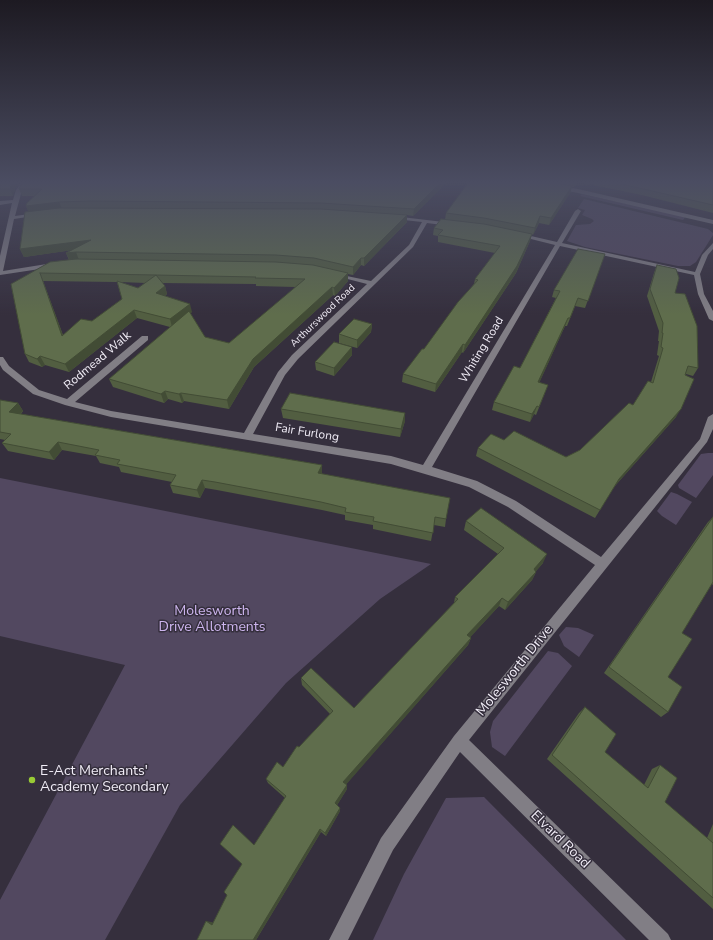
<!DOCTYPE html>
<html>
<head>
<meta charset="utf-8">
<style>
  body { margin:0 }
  canvas { display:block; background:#352f3d }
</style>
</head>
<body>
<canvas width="713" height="940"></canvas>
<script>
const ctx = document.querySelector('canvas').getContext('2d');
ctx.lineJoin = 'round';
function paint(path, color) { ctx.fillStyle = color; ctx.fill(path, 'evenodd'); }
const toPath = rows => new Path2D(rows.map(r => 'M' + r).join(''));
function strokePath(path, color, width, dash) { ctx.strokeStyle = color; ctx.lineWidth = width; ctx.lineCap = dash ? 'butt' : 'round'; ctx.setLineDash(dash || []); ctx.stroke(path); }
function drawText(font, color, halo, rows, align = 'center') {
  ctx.font = font + ' "Nunito Sans",sans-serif'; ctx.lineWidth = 3; ctx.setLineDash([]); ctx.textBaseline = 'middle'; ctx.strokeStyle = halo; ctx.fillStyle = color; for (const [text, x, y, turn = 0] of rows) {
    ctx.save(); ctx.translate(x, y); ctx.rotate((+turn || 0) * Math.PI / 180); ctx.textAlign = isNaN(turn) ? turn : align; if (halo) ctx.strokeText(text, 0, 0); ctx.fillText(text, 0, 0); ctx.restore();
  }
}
paint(toPath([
  [582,194,595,197,686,216,683,220,580,196],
  [584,199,708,229,713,233,713,235,696,262,690,266,678,266,585,247,567,241,576,225,590,224,594,221,592,219,582,215,585,210,578,208],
  [708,453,713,453,713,475,696,498,679,488,678,485,701,454],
  [0,478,431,564,380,599,286,683,180,805,105,940,0,940,0,900,125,665,0,636],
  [671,492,677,494,692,502,676,525,662,516,657,511],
  [566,627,578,628,594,635,579,657,564,646,559,635],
  [548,651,558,653,572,666,505,756,492,747,490,732,493,721],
  [484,797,626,940,373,940,404,874,446,798]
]), '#524860');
paint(toPath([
  [21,183,26,183,22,190,15,216,37,213,40,215,14,219,3,271,53,263,56,265,53,267,0,275,0,256,12,203,0,205,0,201,13,200,16,190,21,183],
  [528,183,541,183,578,189,713,220,713,224,578,193,528,183],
  [578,209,581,211,562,243,695,272,702,255,713,243,713,249,708,255,700,274,704,294,713,311,713,321,709,319,698,294,694,275,560,246,432,467,477,481,516,501,601,557,700,439,708,417,713,414,713,429,707,442,469,740,668,934,671,940,649,940,460,752,393,850,348,940,329,940,381,838,454,736,595,565,508,507,469,487,391,464,111,417,65,405,33,394,3,370,0,365,0,357,3,357,9,366,39,390,67,399,142,336,148,336,148,340,75,402,111,411,244,433,278,372,292,355,367,284,332,275,332,273,371,281,409,245,422,222,395,219,393,218,393,216,452,223,452,225,450,226,427,223,413,247,298,359,285,375,253,434,391,456,423,465,555,245,515,235,518,233,557,242,575,211,578,209]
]), '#817e85');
paint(toPath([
  [0,183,15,189,13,196,0,196],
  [22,183,446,183,413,216,407,215,407,222,364,266,361,265,353,275,348,274,348,281,335,296,333,295,254,367,229,409,184,401,182,403,168,399,164,403,113,387,109,379,170,327,137,318,69,372,45,365,42,367,29,362,25,354,11,284,69,260,66,253,72,250,24,257,20,249,29,212,26,206,35,196,22,196,19,189],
  [62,208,92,208,315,209],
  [43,281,117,282,122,299,92,321,63,335],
  [120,282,146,283,138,288],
  [162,283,256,284,256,286,296,287,229,343,205,337,190,313,192,312,165,296,167,294,165,286],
  [468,183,577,183,574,187,572,187,570,193,549,225,539,223,533,235,532,234,530,241,516,273,463,353,462,352,435,392,402,382,403,374,424,349,474,284,475,279,495,253,438,242,438,236,433,235,434,228,445,220,446,213],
  [584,183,713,183,713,213,646,196],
  [605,254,585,308,575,306,567,326,565,326,539,383,548,385,536,415,534,414,530,422,492,410,494,402,520,368,556,298,552,297,554,290],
  [657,265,675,293,698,368,693,376,686,374,676,417,614,487,595,518,476,456,478,448,504,440,566,457,580,450,633,405,651,382,659,356,657,355,659,341,658,341,659,331,647,296,654,273],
  [372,324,371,332,357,348,339,343,339,334],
  [352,347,352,355,334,376,316,370,315,362],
  [0,400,18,403,23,411,21,414,322,465,322,474,446,519,445,527,434,525,431,541,373,529,373,525,345,520,345,515,322,510,217,490,205,488,200,498,173,493,170,485,172,482,121,472,119,467,100,463,96,456,62,450,54,460,8,451,2,443,5,440,0,439],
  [281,409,405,421,400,437,283,418],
  [713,517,713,585,712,584,682,633,668,677,668,712,661,717,604,673,708,522],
  [466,521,543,563,536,571,536,572,532,580,505,610,499,606,470,637,471,638,468,645,346,784,347,789,337,805,340,811,326,836,321,832,256,940,197,940,211,922,213,923,254,845,285,798,268,783,266,779,283,767,299,747,330,714,302,685,301,678,354,708,454,603,455,597,498,554,464,530],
  [585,707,605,752,644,785,652,769,660,765,665,802,707,838,713,824,713,909,547,759,579,713]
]), '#525e41');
paint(toPath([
  [12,183,19,183,15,189,13,196,10,189],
  [440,183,446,183,413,216,414,209],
  [572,186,570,193,549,225,551,218],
  [59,202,62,209,29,213,26,206],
  [407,215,407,222,364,266,364,258],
  [540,216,539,223,533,235,535,228],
  [532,234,530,241,516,273,463,353,465,345],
  [91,240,94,247,24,257,20,249],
  [76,252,79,260,70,261,66,253],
  [361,258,361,265,353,275,353,267],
  [40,273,43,281,66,344,62,336],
  [348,273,348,281,335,296,334,288],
  [165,286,167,294,158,301,156,293],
  [332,287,333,295,254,367,229,409,227,400,253,359],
  [190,304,192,312,172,327,170,319],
  [134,310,137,318,69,372,65,364],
  [568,318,565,326,536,390,538,382],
  [372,324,371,332,357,348,357,340],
  [463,344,462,352,435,392,436,384],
  [352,347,352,355,334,376,334,368],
  [40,356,45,365,42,367,37,359],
  [165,391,168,399,164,403,161,394],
  [181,393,184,401,182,403,179,394],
  [18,403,23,411,14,420,9,412],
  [537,406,534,414,530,422,532,414],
  [681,409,676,417,614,487,595,518,619,479],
  [405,413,405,421,400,437,401,429],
  [58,442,62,450,54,460,49,452],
  [322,465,322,473,319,481,318,473],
  [202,480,205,488,200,498,197,490],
  [547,554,543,563,530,578,534,569],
  [536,572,532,580,505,610,508,602],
  [502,598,499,606,465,643,467,635],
  [471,638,468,645,344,787,343,782],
  [347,785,347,789,336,807,335,803],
  [340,808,340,811,326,836,325,833],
  [320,829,321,832,256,940,253,940],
  [206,921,211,922,217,925,212,925]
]), '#424c35');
const building = toPath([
  [0,183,12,183,10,189,0,189,0,183],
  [22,183,440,183,414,209,321,203,90,201,59,202,26,206,27,203,42,189,19,189,22,183],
  [468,183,556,183,572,186,551,218,540,216,535,228,484,218,446,213,468,183],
  [617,183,713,183,713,205,648,190,617,183],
  [59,208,321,209,407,215,364,258,361,258,353,267,314,258,276,255,76,252,66,253,91,240,20,249,25,212,59,208],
  [441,219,484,224,532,234,517,266,465,345,463,344,436,384,403,374,422,349,424,349,458,302,478,280,475,279,500,246,438,235,443,230,434,228,441,219],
  [578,249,605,254,588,301,578,298,570,318,568,318,538,382,548,385,539,407,537,406,532,414,494,402,514,366,520,368,560,291,554,290,578,249],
  [76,259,276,262,313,265,348,273,334,288,332,287,253,359,227,400,181,393,179,394,165,391,161,394,109,379,189,311,205,337,229,343,305,279,255,278,256,277,156,275,165,286,156,293,190,304,170,319,134,310,65,364,40,356,37,359,25,354,11,284,50,262,76,259],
  [40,273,156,275,138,288,117,281,122,299,92,321,81,319,62,336,40,273],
  [657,265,676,269,679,278,675,293,685,294,697,326,698,368,688,366,685,375,694,379,681,409,619,479,600,510,478,448,491,434,504,440,514,431,566,457,580,450,629,403,633,405,648,381,653,383,663,348,661,347,663,333,662,333,663,323,650,289,657,265],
  [354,319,372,324,357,340,339,334,354,319],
  [334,342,352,347,334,368,315,362,334,342],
  [290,393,405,413,401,429,281,409,290,393],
  [0,400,18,403,9,412,322,465,318,473,450,498,446,519,435,517,433,533,373,521,374,517,345,512,346,508,321,502,215,482,202,480,197,490,170,485,176,475,117,464,120,460,95,455,99,450,58,442,49,452,2,443,11,434,0,432,0,400],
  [481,508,547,554,534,569,536,572,508,602,502,598,467,635,471,638,343,782,347,785,335,803,340,808,325,833,320,829,253,940,197,940,206,921,212,925,227,895,224,892,242,864,220,844,233,825,254,845,286,796,266,779,277,762,283,767,297,746,299,747,333,711,301,678,311,668,354,708,458,599,455,597,504,548,466,521,481,508],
  [713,517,713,582,682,633,692,639,668,677,682,687,668,712,609,667,713,517],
  [585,707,616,734,605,752,648,788,660,765,677,778,665,802,713,843,713,898,552,755,585,707]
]);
paint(building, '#5f6d4c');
strokePath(building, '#424c35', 1);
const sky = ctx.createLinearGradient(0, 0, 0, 315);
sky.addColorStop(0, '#1d1a22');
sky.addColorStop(0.58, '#4b4d62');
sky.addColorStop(1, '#4b4d6200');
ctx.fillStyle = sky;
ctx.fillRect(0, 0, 713, 315);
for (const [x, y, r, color] of [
  [32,780,4,"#99cb35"]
]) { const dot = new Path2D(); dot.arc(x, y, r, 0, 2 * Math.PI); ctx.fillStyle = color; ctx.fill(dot); strokePath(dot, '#352f3d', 1.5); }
drawText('10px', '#f1edf7', '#352f3d', [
  ["Arthurswood Road",323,316,-44]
]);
drawText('12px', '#f1edf7', '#352f3d', [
  ["Whiting Road",482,350,-59],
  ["Rodmead Walk",98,361,-40],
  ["Fair Furlong",307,433,9]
]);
drawText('14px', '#cdb5ee', '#352f3d', [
  ["Molesworth",212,612],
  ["Drive Allotments",212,628]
]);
drawText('14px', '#f1edf7', '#352f3d', [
  ["Molesworth Drive",515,671,-51],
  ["Elvard Road",560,840,44]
]);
drawText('14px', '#f1edf7', '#352f3d', [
  ["E-Act Merchants'",40,772],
  ["Academy Secondary",40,788]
], 'left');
</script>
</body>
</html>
